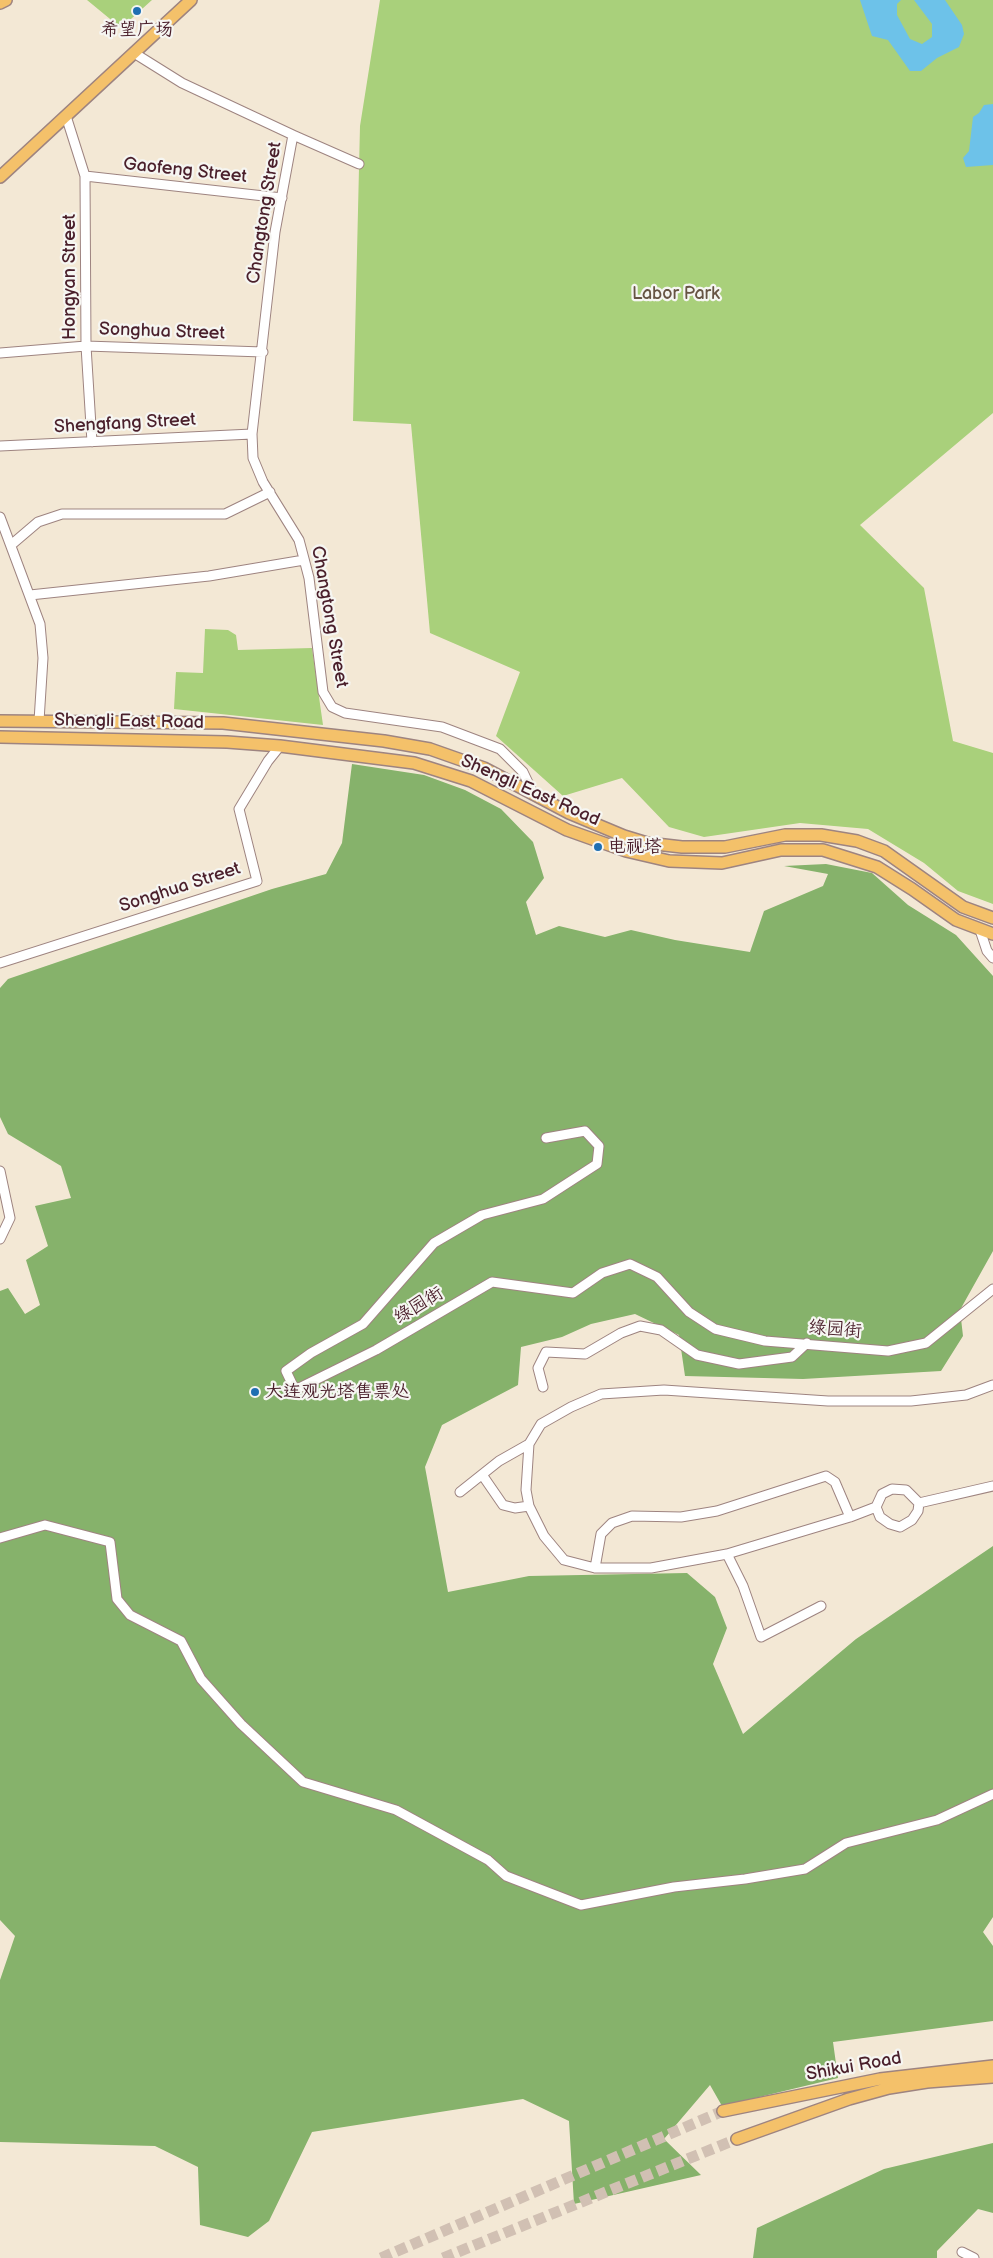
<!DOCTYPE html>
<html>
<head>
<meta charset="utf-8">
<style>
  body { margin:0 }
  canvas { display:block; background:#f3e8d5 }
</style>
</head>
<body>
<canvas width="993" height="2258"></canvas>
<script>
const ctx = document.querySelector('canvas').getContext('2d');
ctx.lineJoin = 'round';
function paint(path, color) { ctx.fillStyle = color; ctx.fill(path, 'evenodd'); }
const toPath = rows => new Path2D(rows.map(r => 'M' + r).join(''));
function strokePath(path, color, width, dash) { ctx.strokeStyle = color; ctx.lineWidth = width; ctx.lineCap = dash ? 'butt' : 'round'; ctx.setLineDash(dash || []); ctx.stroke(path); }
function drawText(font, color, halo, rows, align = 'center') {
  ctx.font = font + ' "Balsamiq Sans","LXGW WenKai TC",sans-serif'; ctx.lineWidth = 4.5; ctx.setLineDash([]); ctx.textBaseline = 'middle'; ctx.strokeStyle = halo; ctx.fillStyle = color; for (const [text, x, y, turn = 0] of rows) {
    ctx.save(); ctx.translate(x, y); ctx.rotate((+turn || 0) * Math.PI / 180); ctx.textAlign = isNaN(turn) ? turn : align; if (halo) ctx.strokeText(text, 0, 0); ctx.fillText(text, 0, 0); ctx.restore();
  }
}
paint(toPath([
  [87,0,152,0,121,28],
  [380,0,993,0,993,413,860,525,924,588,953,741,993,753,993,904,958,891,924,863,868,829,800,823,704,837,669,827,622,778,563,796,496,736,520,672,430,633,411,424,353,421,360,126],
  [205,629,228,630,236,635,238,650,312,648,323,725,174,709,176,672,203,673]
]), '#a9d07b');
paint(toPath([
  [352,764,424,775,465,790,501,809,533,842,544,878,526,902,536,935,559,926,605,937,631,930,675,940,750,952,764,911,823,886,828,874,784,866,826,864,872,873,908,905,956,935,993,976,993,1251,960,1310,963,1336,941,1371,803,1379,685,1376,679,1335,635,1314,591,1324,562,1337,521,1347,518,1385,442,1425,425,1467,448,1592,529,1576,687,1573,715,1597,727,1628,713,1664,743,1734,856,1639,993,1546,993,1917,983,1932,993,1946,993,2021,833,2042,838,2078,722,2106,710,2085,664,2139,701,2175,574,2204,569,2121,523,2099,312,2132,269,2221,248,2237,200,2225,198,2167,155,2146,0,2142,0,1980,15,1936,0,1920,0,1291,8,1288,25,1314,40,1305,26,1260,48,1246,35,1206,71,1198,61,1166,8,1134,0,1117,0,988,8,979,272,889,326,874,342,843],
  [993,2143,993,2213,978,2209,937,2251,937,2258,753,2258,757,2228,884,2169]
]), '#86b26b');
paint(toPath([
  [860,0,901,0,897,4,897,15,910,39,922,44,932,37,932,24,914,0,945,0,962,25,964,34,959,47,937,58,921,71,910,71,888,40,872,36],
  [993,104,993,165,966,167,963,158,969,151,973,117,979,113,984,105]
]), '#6dc2e9');
strokePath(toPath([
  [381,2258,723,2111],
  [443,2258,737,2139]
]), '#d1c0b3', 11, [11, 5.5]);
const minor = toPath([
  [134,53,182,83,293,135,275,232,252,434,253,458,263,482,299,540,303,555,309,578,323,692,332,707,345,713,442,727,500,749,523,772,533,793],
  [66,116,85,176,86,346,92,442],
  [293,135,359,164],
  [85,176,282,198],
  [0,353,86,346,263,352],
  [0,446,252,434],
  [0,517,40,624,43,658,39,721],
  [11,545,38,522,62,514,225,514,270,492],
  [30,595,209,576,304,560],
  [980,930,987,951,993,958],
  [0,963,257,881,239,809,268,761,280,746],
  [546,1138,585,1131,599,1146,597,1164,543,1199,482,1215,434,1243,363,1324,311,1353,286,1371,295,1390,376,1350,492,1282,573,1293,602,1273,630,1264,657,1277,689,1312,715,1329,765,1341,888,1351,926,1343,993,1289],
  [0,1171,10,1218,0,1239],
  [543,1387,538,1368,546,1352,585,1354,621,1333,640,1326,661,1330,697,1355,739,1364,792,1357,807,1343],
  [483,1476,503,1505,515,1508,529,1506],
  [460,1492,499,1461,529,1444],
  [919,1503,993,1486],
  [876,1507,880,1517,890,1524,900,1527,912,1520,918,1511,919,1503,906,1490,892,1489,882,1494,876,1507,850,1517,727,1554,651,1568,595,1568,564,1560,544,1536,529,1506,526,1490,529,1444,541,1424,571,1407,601,1394,664,1390,828,1401,911,1401,966,1395,993,1385],
  [0,1538,45,1525,110,1542,117,1599,130,1615,181,1641,201,1679,241,1724,303,1782,396,1810,488,1860,506,1876,581,1905,674,1887,745,1879,805,1869,846,1843,937,1820,993,1794],
  [727,1554,743,1586,761,1637,821,1606],
  [595,1568,601,1534,612,1523,632,1516,681,1517,717,1511,826,1476,835,1482,850,1517],
  [962,2252,974,2258]
]);
const major = toPath([
  [0,3,6,0],
  [0,177,191,0],
  [0,721,223,723,384,741,430,749,484,768,569,813,624,836,647,843,682,847,725,847,785,835,821,835,857,841,884,851,963,907,993,918],
  [0,737,227,742,280,746,414,763,471,781,567,830,626,851,669,861,722,863,781,850,823,850,877,867,912,889,956,920,993,934],
  [723,2111,880,2079,993,2066],
  [737,2139,849,2099,889,2088,927,2082,993,2077]
]);
strokePath(minor, '#9e8480', 11);
strokePath(major, '#9e8480', 14);
strokePath(minor, '#fff', 9);
strokePath(major, '#f4c16a', 11);
for (const [x, y, r, color] of [
  [137,11,5,"#1f6fb2"],
  [598,847,5,"#1f6fb2"],
  [255,1392,5,"#1f6fb2"]
]) { const dot = new Path2D(); dot.arc(x, y, r, 0, 2 * Math.PI); ctx.fillStyle = color; ctx.fill(dot); strokePath(dot, '#f6f6f2', 2); }
drawText('18px', '#4a1f2b', '#f6f6f2', [
  ["希望广场",137,30,"center"],
  ["电视塔",608,847],
  ["大连观光塔售票处",265,1392]
], 'left');
drawText('18px', '#4a1f2b', '#f6f6f2', [
  ["Gaofeng Street",185,171,6],
  ["Changtong Street",265,213,-81],
  ["Hongyan Street",70,277,-90],
  ["Songhua Street",162,332,2],
  ["Shengfang Street",125,424,-3],
  ["Changtong Street",329,617,80],
  ["Shengli East Road",129,722,1],
  ["Shengli East Road",530,791,24],
  ["Songhua Street",180,888,-18],
  ["绿园街",419,1306,-31],
  ["绿园街",835,1330,5],
  ["Shikui Road",854,2067,-10]
]);
drawText('18px', '#665443', '#f6f6f2', [
  ["Labor Park",676,294]
]);
</script>
</body>
</html>
